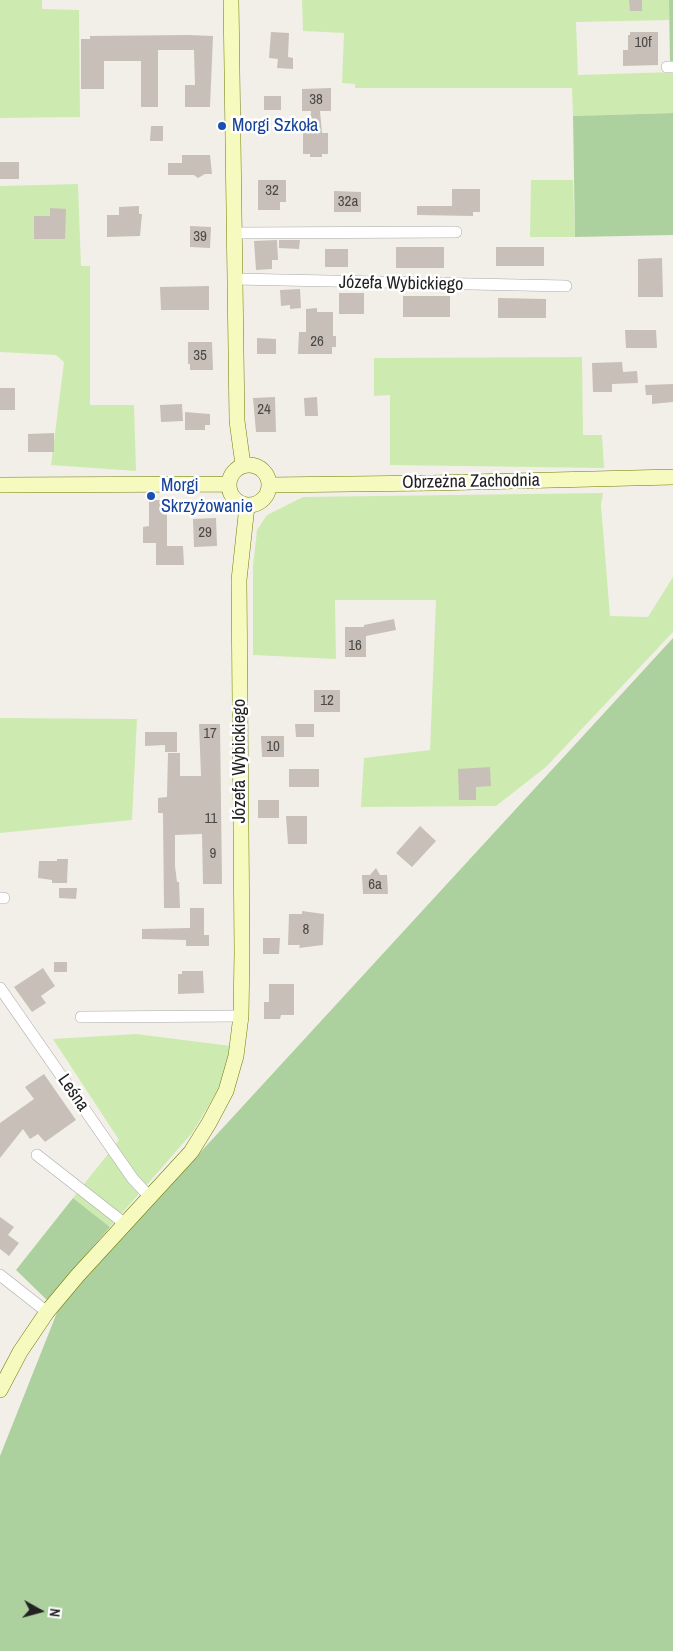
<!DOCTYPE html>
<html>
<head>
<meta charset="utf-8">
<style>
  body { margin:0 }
  #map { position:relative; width:673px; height:1651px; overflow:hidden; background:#f2efe9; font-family:"Archivo Narrow",sans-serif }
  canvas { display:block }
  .north { position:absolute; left:15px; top:1586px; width:50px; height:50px; -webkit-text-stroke:4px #fff; paint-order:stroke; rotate:97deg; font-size:14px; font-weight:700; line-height:20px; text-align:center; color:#222 }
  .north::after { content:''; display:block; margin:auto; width:18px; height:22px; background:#222; clip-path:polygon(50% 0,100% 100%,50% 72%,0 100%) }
</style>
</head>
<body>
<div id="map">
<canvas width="673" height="1651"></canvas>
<div class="north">N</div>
</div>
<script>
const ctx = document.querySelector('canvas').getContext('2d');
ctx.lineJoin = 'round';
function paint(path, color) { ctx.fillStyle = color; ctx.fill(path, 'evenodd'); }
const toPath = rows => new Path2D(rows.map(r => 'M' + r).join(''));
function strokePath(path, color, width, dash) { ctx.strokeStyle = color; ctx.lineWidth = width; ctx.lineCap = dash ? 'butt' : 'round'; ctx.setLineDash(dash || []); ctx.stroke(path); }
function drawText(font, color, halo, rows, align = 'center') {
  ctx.font = font + ' "Archivo Narrow",sans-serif'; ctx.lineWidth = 5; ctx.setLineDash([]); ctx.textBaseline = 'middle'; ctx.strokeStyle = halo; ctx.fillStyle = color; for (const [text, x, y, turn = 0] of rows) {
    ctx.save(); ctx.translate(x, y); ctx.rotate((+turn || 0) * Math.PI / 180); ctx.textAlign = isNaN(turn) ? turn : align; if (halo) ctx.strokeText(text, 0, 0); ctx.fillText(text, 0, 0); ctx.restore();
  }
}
paint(toPath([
  [0,0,42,0,42,9,79,10,80,117,0,118],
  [302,0,669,0,669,20,576,22,578,75,673,72,673,113,573,116,572,88,355,88,355,84,342,83,344,33,303,31],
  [531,180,573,180,575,237,530,237],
  [78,184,81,266,90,266,90,405,134,405,136,471,51,465,64,362,56,355,0,352,0,186],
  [582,357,583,435,602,435,604,468,390,465,390,395,374,396,374,358],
  [603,493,601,505,610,616,648,617,673,577,673,632,546,767,496,806,361,807,364,758,430,750,436,600,335,600,336,659,253,655,253,566,257,530,267,515,303,497],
  [0,718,137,719,132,820,0,833],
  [136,1034,231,1046,218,1090,192,1133,110,1227,73,1198,119,1140,53,1039]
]), '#cdebb0');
paint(toPath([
  [669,0,673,0,673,72,664,72,670,64],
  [673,113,673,235,575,237,573,116],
  [673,638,673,1651,0,1651,0,1456,60,1305],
  [73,1198,110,1227,47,1300,16,1270]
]), '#add19e');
paint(toPath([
  [629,0,642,0,642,11,630,11],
  [271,32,289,33,288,57,293,58,293,69,277,68,278,59,269,58],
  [630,32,658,32,658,65,623,66,623,50,628,50,628,35,630,35],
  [188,35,213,36,210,107,185,107,185,85,195,85,194,50,158,50,158,107,141,107,141,61,104,61,104,89,81,89,81,39,90,39,90,36],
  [331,88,331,111,320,111,322,133,328,133,328,154,322,154,322,157,310,157,310,154,303,154,303,132,310,133,311,111,302,111,302,89],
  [264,96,281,96,281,110,264,110],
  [151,126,163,126,163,141,150,141],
  [182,155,210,155,212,174,205,174,198,178,194,175,168,175,168,163,182,163],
  [0,162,19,162,19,179,0,179],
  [258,180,286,180,286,202,280,202,280,210,258,210],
  [452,189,480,189,480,212,473,212,473,216,417,215,417,206,452,206],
  [334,191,361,192,361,212,334,212],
  [139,206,139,214,142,214,140,236,107,237,107,215,119,215,119,207],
  [50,208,66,209,65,239,34,239,34,216,50,216],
  [190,226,211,227,210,248,190,247],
  [277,240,278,260,272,260,272,269,256,270,254,241],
  [279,240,300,240,299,249,279,248],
  [396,247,444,247,444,268,396,268],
  [496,247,544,247,544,266,496,266],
  [325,249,348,249,348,267,325,267],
  [662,258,663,297,638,297,638,259],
  [209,286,209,310,161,310,160,287],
  [300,289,301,308,290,309,290,305,281,306,280,290],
  [339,293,364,293,364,314,339,314],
  [403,296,450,296,450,317,403,317],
  [498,298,546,299,546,318,498,318],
  [317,308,317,312,333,312,333,336,336,336,336,347,332,347,332,354,298,354,299,332,306,332,306,309],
  [625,330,656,330,657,348,626,348],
  [257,338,276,339,276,354,257,354],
  [188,342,212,342,213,370,190,370,190,364,188,364],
  [622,362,623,372,637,371,638,383,612,384,612,392,593,392,592,363],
  [673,384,673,402,652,404,652,395,646,395,645,385],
  [0,388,15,388,15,410,0,410],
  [275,397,276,432,256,432,253,398],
  [317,397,318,416,305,416,304,398],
  [182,404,183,421,161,422,160,405],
  [185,412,210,414,210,425,205,425,205,430,185,430],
  [54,433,54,452,28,452,28,434],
  [149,500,178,500,178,511,167,511,167,546,183,546,184,565,156,565,156,543,143,543,143,527,149,526],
  [216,518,217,546,194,547,193,519],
  [394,619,396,630,366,636,366,657,345,657,345,627,364,627,364,625],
  [314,690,340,690,340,712,314,712],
  [199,724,220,724,222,884,203,884,202,834,175,835,175,866,177,882,179,882,180,908,164,908,163,813,158,813,158,798,167,797,168,753,180,753,180,776,201,776],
  [295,724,314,724,314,737,296,737],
  [145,732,177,732,177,752,165,752,165,745,145,746],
  [261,736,284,736,284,757,262,757],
  [490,767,491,786,476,787,476,800,459,800,458,769],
  [289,769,319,769,319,787,289,787],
  [258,800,279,800,279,818,258,818],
  [286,816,307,816,307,844,288,844],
  [420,826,436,841,412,867,396,853],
  [57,859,68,859,67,883,52,883,52,880,38,878,39,861,57,861],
  [376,868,380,875,387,875,388,894,363,894,362,875,370,875],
  [59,888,77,888,76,899,59,898],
  [190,908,204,908,204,935,209,935,209,946,186,946,186,940,142,939,142,929,190,928],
  [302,911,324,914,323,945,299,948,300,945,288,945,289,914,302,914],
  [263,938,280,938,279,954,263,954],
  [54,962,67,962,67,972,54,972],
  [43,968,55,986,41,996,46,1003,32,1012,14,987],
  [182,971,203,971,204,993,178,994,178,974,182,974],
  [269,984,294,984,294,1015,281,1015,280,1019,264,1019,264,1002,269,1002],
  [44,1074,76,1120,45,1142,38,1134,30,1139,23,1129,0,1158,0,1123,34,1099,25,1087],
  [0,1217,14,1227,8,1235,19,1243,9,1256,0,1249]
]), '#c7bfb8');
const street = toPath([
  [667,67,673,67],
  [234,233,456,232],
  [235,279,566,286],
  [0,898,4,898],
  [0,988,133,1179,149,1196],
  [81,1017,241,1016],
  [37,1155,124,1223],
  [0,1275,47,1312]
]);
const secondary = toPath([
  [231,0,237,421,243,465],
  '229 485a20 20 0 1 1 40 0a20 20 0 1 1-40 0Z',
  [0,485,228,484],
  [269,485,433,483,673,477],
  [0,1390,20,1352,47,1312,78,1275,191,1152,209,1123,226,1091,236,1056,241,1016,242,952,239,580,247,506]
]);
strokePath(street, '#a9a9a9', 12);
strokePath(secondary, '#707d05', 16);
strokePath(street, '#fff', 11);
strokePath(secondary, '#f7fabf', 15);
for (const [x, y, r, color] of [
  [222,126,5,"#1a4fb4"],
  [151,496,5,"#1a4fb4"]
]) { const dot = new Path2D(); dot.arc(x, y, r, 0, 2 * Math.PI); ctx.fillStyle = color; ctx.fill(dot); strokePath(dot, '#fff', 2); }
drawText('15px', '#4b4948', null, [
  ["10f",643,43],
  ["38",316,100],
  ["32",272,191],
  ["32a",348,202],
  ["39",200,237],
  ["26",317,342],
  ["35",200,356],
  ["24",264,410],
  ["29",205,533],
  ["16",355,646],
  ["12",327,701],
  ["17",210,734],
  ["10",273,747],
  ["11",211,819],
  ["9",213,854],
  ["6a",375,885],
  ["8",306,930]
]);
drawText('18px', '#164399', '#fff', [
  ["Morgi Szkoła",232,126],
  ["Morgi",161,486],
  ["Skrzyżowanie",161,507]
], 'left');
drawText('18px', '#222', '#fff', [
  ["Józefa Wybickiego",401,284,1],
  ["Obrzeżna Zachodnia",471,482,-1],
  ["Józefa Wybickiego",240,761,-90],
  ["Leśna",73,1093,55]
]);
</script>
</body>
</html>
